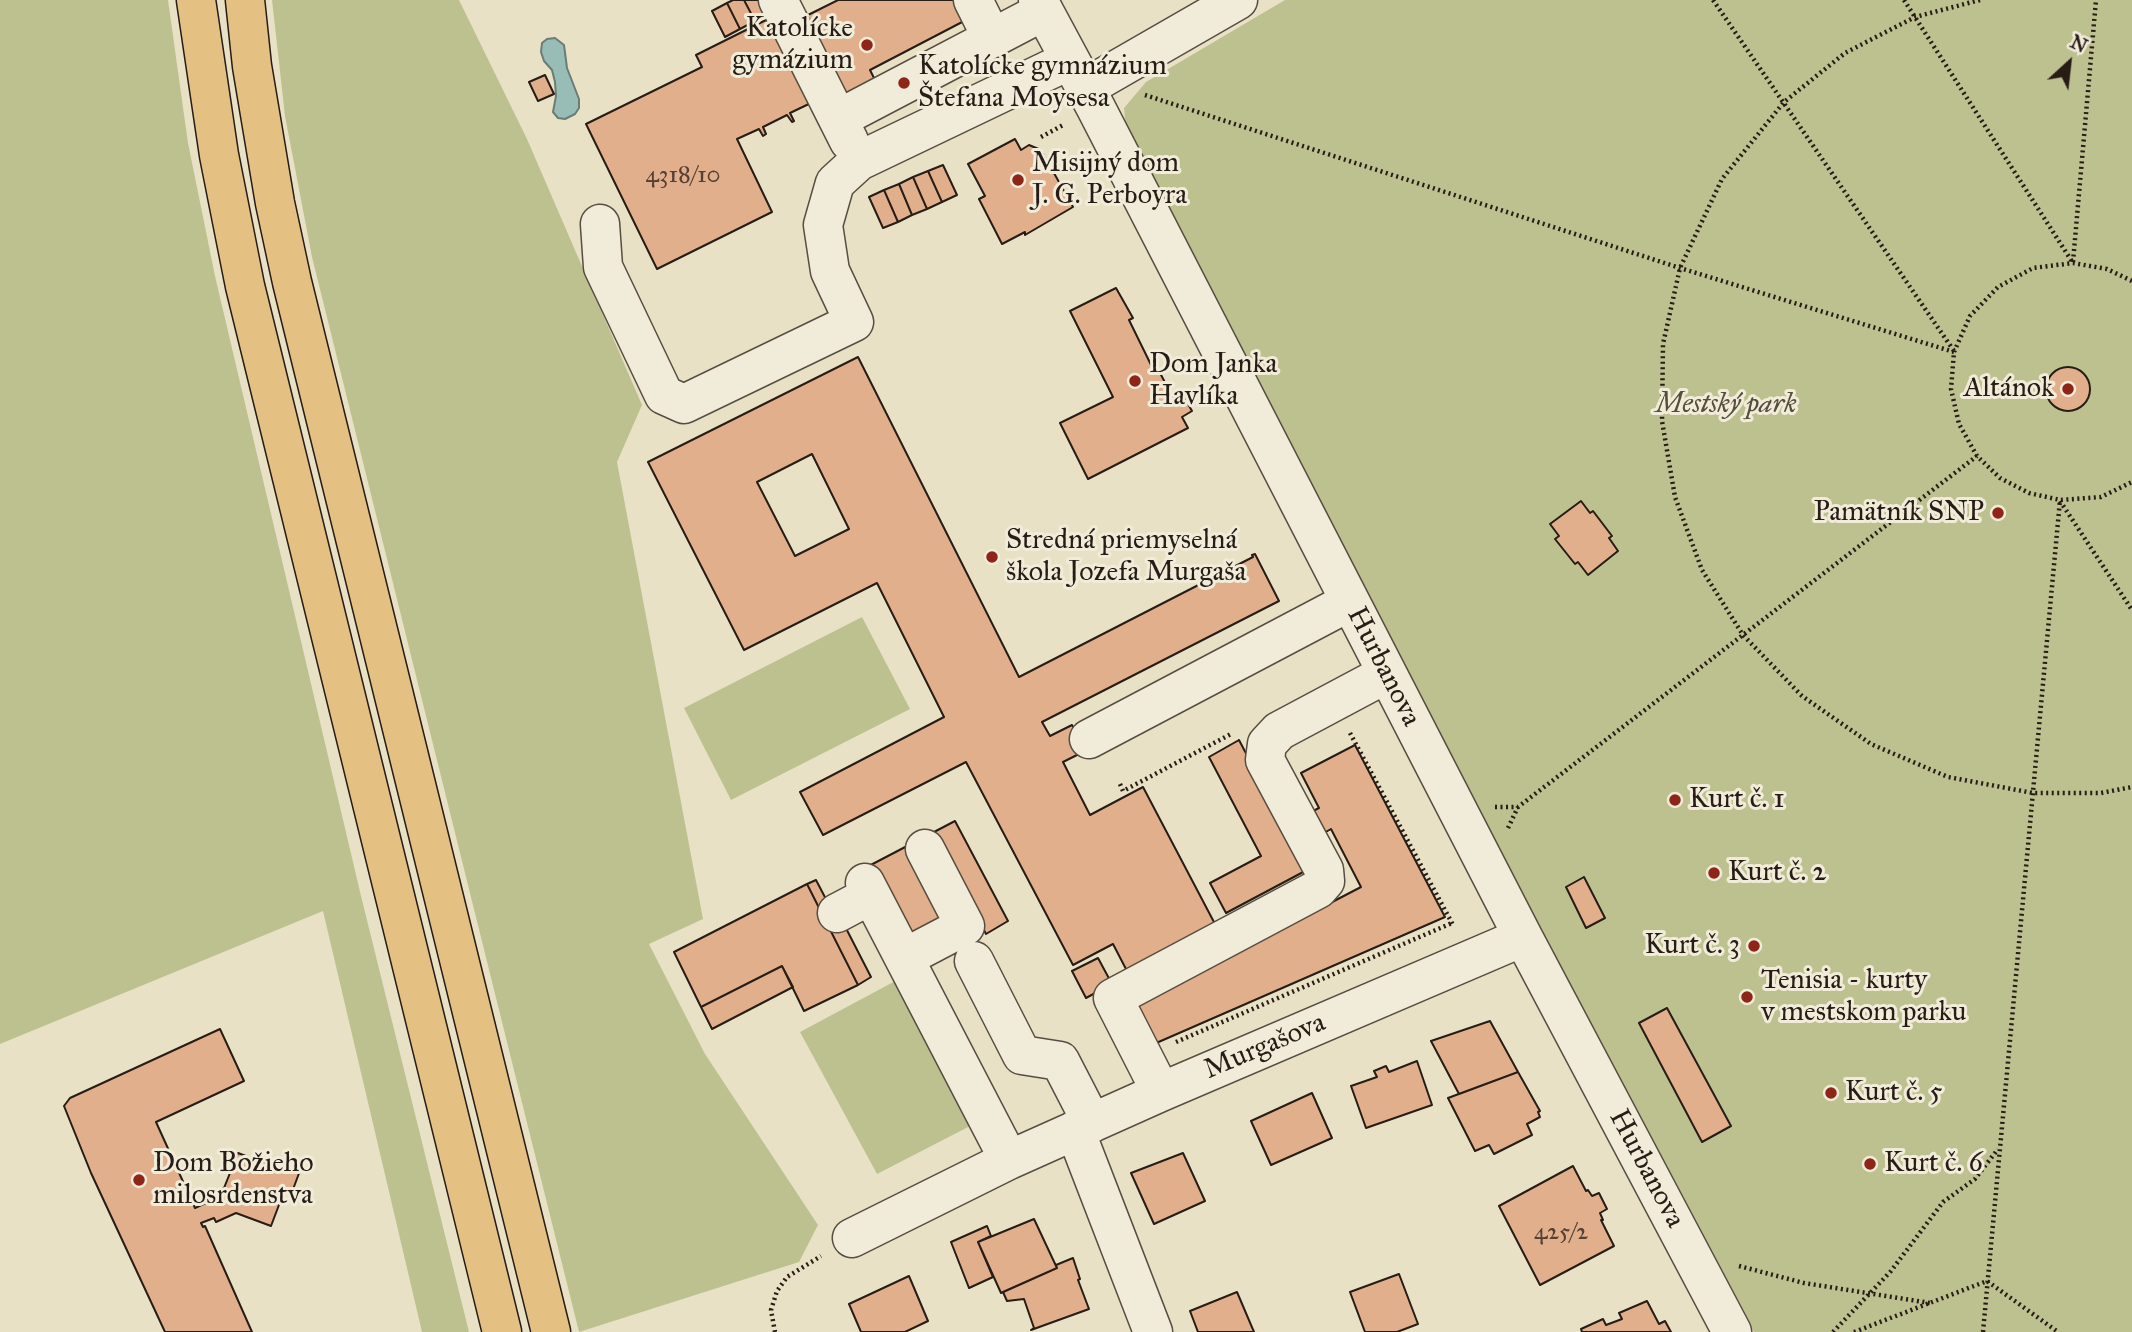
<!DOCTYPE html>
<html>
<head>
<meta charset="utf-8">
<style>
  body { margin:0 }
  #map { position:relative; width:2132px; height:1332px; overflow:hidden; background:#e9e1c5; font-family:"IM FELL Great Primer",serif }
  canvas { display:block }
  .north { position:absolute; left:2034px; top:28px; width:70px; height:70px; -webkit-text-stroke:5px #f1ecd9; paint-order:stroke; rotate:27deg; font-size:19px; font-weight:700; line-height:28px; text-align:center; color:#271c16 }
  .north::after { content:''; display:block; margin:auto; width:24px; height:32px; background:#271c16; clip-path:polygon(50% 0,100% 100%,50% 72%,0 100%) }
</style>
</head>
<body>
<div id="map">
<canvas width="2132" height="1332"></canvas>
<div class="north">N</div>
</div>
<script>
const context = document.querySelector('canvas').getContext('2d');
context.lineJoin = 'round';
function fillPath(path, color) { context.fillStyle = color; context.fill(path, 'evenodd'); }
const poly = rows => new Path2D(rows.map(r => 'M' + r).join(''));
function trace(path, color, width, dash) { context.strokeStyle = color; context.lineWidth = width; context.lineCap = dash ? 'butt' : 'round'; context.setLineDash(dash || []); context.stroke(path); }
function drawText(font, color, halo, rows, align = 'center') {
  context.font = font + ' "IM FELL Great Primer",serif'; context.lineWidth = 6; context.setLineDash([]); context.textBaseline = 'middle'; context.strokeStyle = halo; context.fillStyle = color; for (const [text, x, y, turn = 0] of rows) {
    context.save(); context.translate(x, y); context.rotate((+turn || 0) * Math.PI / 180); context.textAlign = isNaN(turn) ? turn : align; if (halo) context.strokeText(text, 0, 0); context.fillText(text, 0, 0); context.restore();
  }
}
fillPath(poly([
  [0,0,168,0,188,143,215,276,361,896,469,1332,422,1332,323,911,0,1044],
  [272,0,459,0,527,139,642,405,617,462,703,919,649,944,705,1054,818,1225,799,1262,579,1332,312,257,285,116],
  [1285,0,2132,0,2132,1332,1754,1332,1491,838,1398,651,1173,225,1126,131,1124,108,1146,82],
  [862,617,910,709,731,800,684,708],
  [899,979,974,1124,877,1174,800,1032]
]), '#bdc190');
const water = poly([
  [555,38,564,45,567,68,579,99,579,108,575,114,565,119,558,118,553,112,556,96,555,82,552,70,544,61,541,52,542,43,547,39,555,38]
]);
fillPath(water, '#97bdb6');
trace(water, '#6a7d76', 2);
const building = poly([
  [733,0,744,0,755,21,740,29,727,3,733,0],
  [744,0,763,0,770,13,755,21,744,0],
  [838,0,956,0,966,20,870,70,875,80,842,97,802,18,838,0],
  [727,3,740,29,725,37,712,11,727,3],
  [770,18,813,102,790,113,794,121,792,122,787,115,763,127,766,134,763,136,759,129,737,139,772,212,657,269,586,124,702,67,696,55,770,18],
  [545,75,554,94,538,101,529,82,545,75],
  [1015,139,1021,150,1029,145,1041,150,1073,207,1025,235,1025,232,1002,244,979,199,985,196,968,164,1015,139],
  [943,165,957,195,942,202,928,171,943,165],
  [928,171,942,202,927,209,913,177,928,171],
  [913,177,927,209,912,215,899,184,913,177],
  [899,184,912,215,898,222,884,190,899,184],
  [884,190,898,222,883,228,869,197,884,190],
  [1116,288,1133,318,1129,320,1155,373,1159,371,1171,394,1180,390,1192,411,1182,417,1188,428,1088,479,1060,423,1113,397,1070,311,1116,288],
  [858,357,1019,677,1253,557,1252,555,1255,554,1279,601,1042,722,1050,736,1072,725,1080,739,1085,751,1063,762,1090,815,1143,787,1215,924,1127,971,1113,944,1073,965,966,762,823,835,800,792,944,717,877,583,744,650,648,462,858,357],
  [812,454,849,529,795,556,757,482,812,454],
  '2046 389a22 22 0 1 1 44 0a22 22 0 1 1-44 0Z',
  [1581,501,1590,513,1593,511,1612,536,1609,538,1618,551,1588,575,1578,562,1575,564,1555,539,1559,536,1550,524,1581,501],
  [1239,740,1307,870,1226,913,1210,883,1261,856,1209,757,1239,740],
  [1355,745,1445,917,1154,1044,1134,1005,1361,887,1331,829,1324,833,1313,811,1319,808,1301,773,1355,745],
  [955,821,1008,921,986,934,934,832,955,821],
  [909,845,947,920,903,942,865,868,909,845],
  [1584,877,1605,918,1586,928,1566,887,1584,877],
  [816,880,828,903,832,901,871,977,858,985,807,884,816,880],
  [807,884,858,985,804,1011,782,966,701,1007,674,952,807,884],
  [1098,958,1112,984,1086,998,1072,971,1098,958],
  [782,966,793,987,712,1029,701,1007,782,966],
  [1667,1008,1731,1126,1702,1142,1639,1023,1667,1008],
  [1490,1021,1518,1072,1459,1094,1431,1041,1490,1021],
  [220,1029,244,1081,156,1122,195,1208,208,1202,206,1197,224,1188,238,1153,275,1167,278,1160,301,1168,292,1192,285,1189,271,1226,236,1213,216,1222,214,1218,201,1223,203,1227,205,1226,252,1332,165,1332,91,1173,64,1106,70,1098,220,1029],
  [1417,1061,1432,1105,1366,1128,1351,1086,1377,1077,1374,1071,1386,1066,1389,1072,1417,1061],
  [1518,1072,1540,1111,1538,1112,1540,1117,1527,1124,1532,1135,1494,1154,1489,1145,1475,1151,1448,1098,1518,1072],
  [1312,1093,1332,1138,1271,1165,1251,1121,1312,1093],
  [1183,1153,1205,1201,1154,1224,1131,1173,1183,1153],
  [1573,1166,1586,1191,1588,1190,1592,1196,1599,1193,1607,1209,1600,1213,1603,1220,1601,1220,1614,1246,1540,1285,1499,1206,1573,1166],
  [1034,1219,1057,1268,1001,1293,978,1242,1034,1219],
  [987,1226,991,1236,978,1242,993,1277,969,1288,951,1242,987,1226],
  [1073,1258,1080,1279,1078,1280,1089,1309,1031,1330,1034,1328,1024,1299,1007,1301,1003,1292,1057,1268,1056,1265,1073,1258],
  [1399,1274,1418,1324,1397,1332,1365,1332,1350,1292,1399,1274],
  [909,1276,928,1321,905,1332,861,1332,849,1304,909,1276],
  [1237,1292,1254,1332,1198,1332,1190,1311,1237,1292],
  [1647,1301,1659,1324,1665,1321,1671,1332,1582,1332,1581,1329,1603,1319,1606,1325,1622,1319,1619,1313,1647,1301]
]);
fillPath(building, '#e2af8c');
trace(building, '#271c16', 2);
const minor = poly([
  [778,0,849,141],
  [973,0,992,38],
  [1038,0,1096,108,1523,937,1732,1332],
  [1085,88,1238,0],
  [838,119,1044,11],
  [600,224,603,267,664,395,684,404,854,322,830,271,823,225,835,183,859,161,1070,60],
  [1089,739,1349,602],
  [865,883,1009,1160],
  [837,913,871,895],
  [904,958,965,926,925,849],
  [974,961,1022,1055,1060,1061,1092,1123],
  [1161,1092,1113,998,1318,889,1325,881,1324,870,1265,760,1267,744,1279,731,1386,674],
  [1075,1130,1153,1332],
  [852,1238,1009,1160,1161,1092,1523,937]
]);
const highway = poly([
  [196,0,219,155,245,286,502,1332],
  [245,0,252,66,275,203,292,282,551,1332]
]);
trace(minor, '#584d42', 41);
trace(highway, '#271c16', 41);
trace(poly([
  [1713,0,1954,351],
  [1904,0,2073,263],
  [1980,0,1915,17,1845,53,1784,102,1722,179,1680,268,1663,344,1662,421,1675,497,1702,570,1743,635,1802,696,1871,744,1948,777,2033,793,2101,793,2132,787],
  [1145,95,1680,268,1954,352],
  [1041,137,1065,124],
  [2073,262,2096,0],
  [2132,281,2107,269,2073,263,2033,268,1998,287,1970,316,1954,352,1951,389,1959,424,1977,456,2000,478,2029,493,2060,500,2101,497,2132,482],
  [2060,501,2132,610],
  [1350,733,1453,925],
  [1120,784,1123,791,1231,734],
  [1495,807,1518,807,1977,456],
  [1508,828,1518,807],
  [1176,1042,1452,923],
  [1739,1266,1804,1283,1930,1303],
  [775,1332,771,1310,777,1291,787,1277,821,1256],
  [1833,1332,1891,1271,1943,1202,1975,1179,1998,1149],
  [1854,1332,1987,1281,2058,1332],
  [1983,1332,2060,500]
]), '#271c16', 4.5, [2, 3.5]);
trace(minor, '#f1ecd9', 38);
trace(highway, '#e4c082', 38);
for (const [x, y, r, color] of [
  [867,45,7,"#8f2418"],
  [904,83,7,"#8f2418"],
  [1018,180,7,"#8f2418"],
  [1135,381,7,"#8f2418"],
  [2068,389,7,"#8f2418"],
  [1998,513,7,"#8f2418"],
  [992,557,7,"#8f2418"],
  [1675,800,7,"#8f2418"],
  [1714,873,7,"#8f2418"],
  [1754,946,7,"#8f2418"],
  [1747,997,7,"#8f2418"],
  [1831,1093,7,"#8f2418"],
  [1870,1164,7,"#8f2418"],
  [139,1180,7,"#8f2418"]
]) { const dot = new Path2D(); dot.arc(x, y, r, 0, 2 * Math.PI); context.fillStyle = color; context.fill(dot); trace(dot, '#f1ecd9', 2.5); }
drawText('24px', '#564134', null, [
  ["4318/10",683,176],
  ["425/2",1561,1233]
]);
drawText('28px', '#271c16', '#f1ecd9', [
  ["Katolícke",853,29,"right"],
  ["gymázium",853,61,"right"],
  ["Katolícke gymnázium",918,67],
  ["Štefana Moysesa",918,99],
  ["Misijný dom",1032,164],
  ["J. G. Perboyra",1032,196],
  ["Dom Janka",1149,365],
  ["Havlíka",1149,397],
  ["Altánok",2054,389,"right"],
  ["Pamätník SNP",1984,513,"right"],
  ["Stredná priemyselná",1006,541],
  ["škola Jozefa Murgaša",1006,573],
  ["Kurt č. 1",1689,800],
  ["Kurt č. 2",1728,873],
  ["Kurt č. 3",1740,946,"right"],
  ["Tenisia - kurty",1761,981],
  ["v mestskom parku",1761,1013],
  ["Kurt č. 5",1845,1093],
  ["Dom Božieho",153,1164],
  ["milosrdenstva",153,1196],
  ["Kurt č. 6",1884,1164]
], 'left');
drawText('italic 28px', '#544e3b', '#f1ecd9', [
  ["Mestský park",1726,405]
]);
drawText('28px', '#271c16', '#f1ecd9', [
  ["Hurbanova",1383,667,63],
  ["Murgašova",1265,1047,-23],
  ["Hurbanova",1646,1169,62]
]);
</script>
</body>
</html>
